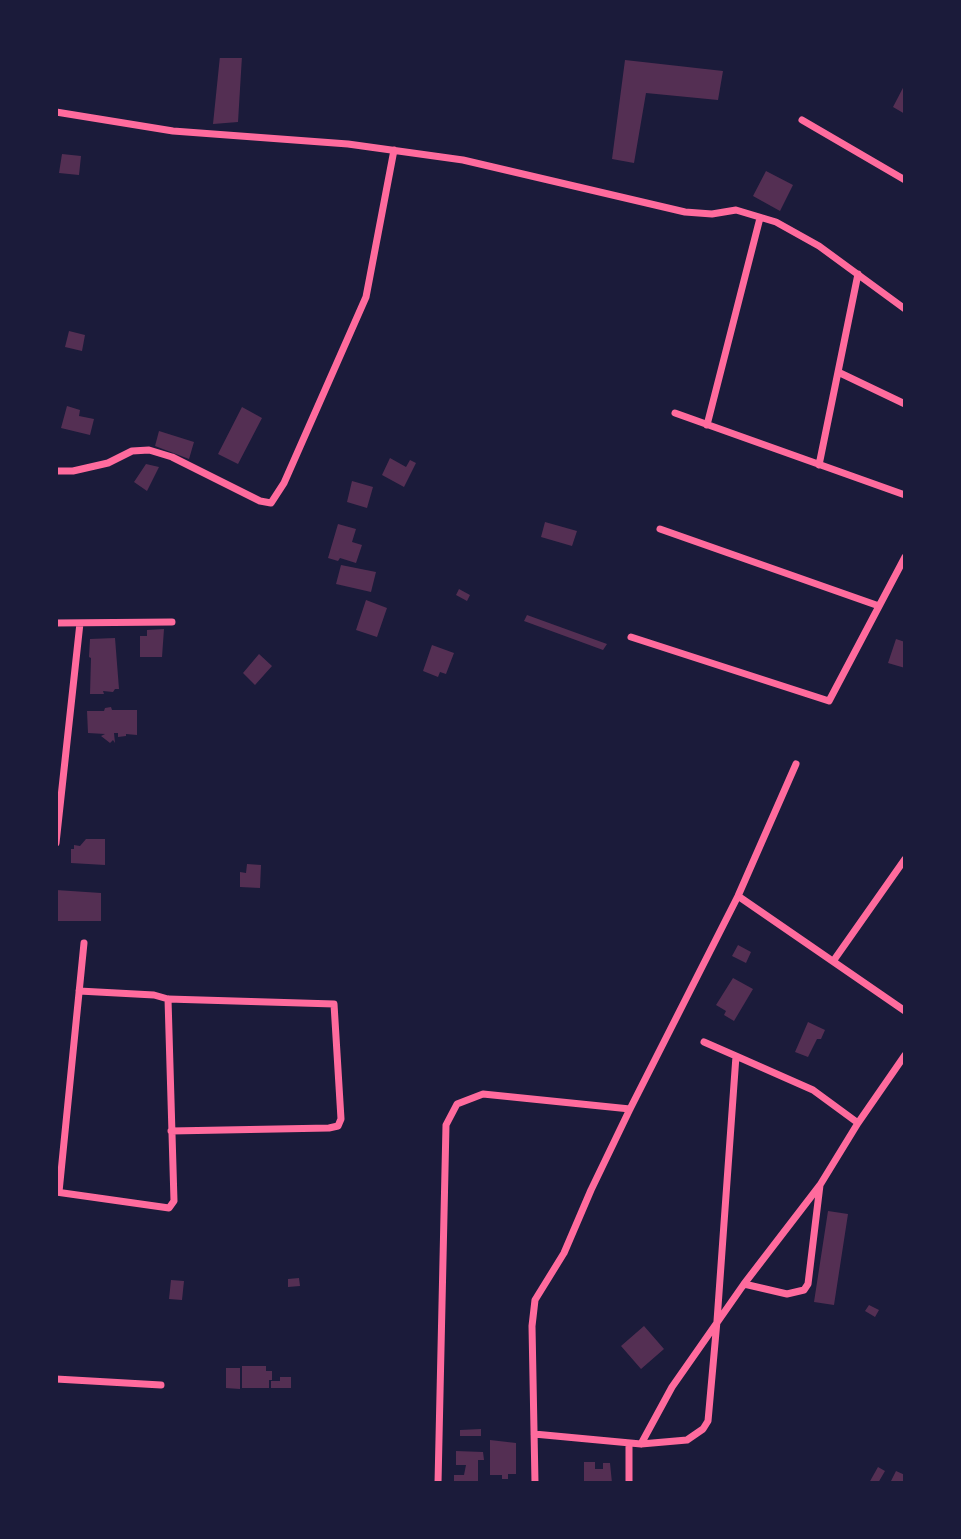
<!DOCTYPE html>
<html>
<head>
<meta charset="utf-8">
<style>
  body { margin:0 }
  #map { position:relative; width:961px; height:1539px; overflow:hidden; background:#1b1b3a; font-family:"Public Sans",sans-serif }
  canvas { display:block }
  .frame { position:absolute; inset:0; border:58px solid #1b1b3a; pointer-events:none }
</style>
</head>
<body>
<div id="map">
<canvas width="961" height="1539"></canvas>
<div class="frame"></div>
</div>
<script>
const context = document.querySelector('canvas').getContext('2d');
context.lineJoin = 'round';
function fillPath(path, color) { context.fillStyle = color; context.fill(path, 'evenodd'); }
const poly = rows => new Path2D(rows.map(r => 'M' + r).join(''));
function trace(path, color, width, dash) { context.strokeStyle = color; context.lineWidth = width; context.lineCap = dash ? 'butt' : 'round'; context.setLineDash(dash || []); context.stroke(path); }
fillPath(poly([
  [220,56,242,56,238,122,213,124],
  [625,60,723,71,718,100,646,93,634,163,612,159],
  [905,84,905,114,893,107],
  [62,154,81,156,79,175,59,173],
  [766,171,793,185,780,211,753,196],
  [69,331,85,335,82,351,65,347],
  [67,406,80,410,79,416,94,419,90,435,61,428],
  [242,407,262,418,238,464,218,454],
  [159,431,194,442,189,459,155,446],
  [390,458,406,467,410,460,416,463,404,487,382,475],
  [146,464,159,467,147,491,134,482],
  [352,481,373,487,367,508,347,502],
  [545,522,577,531,572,546,541,537],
  [338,524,356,529,352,542,362,545,356,563,340,558,338,561,328,558],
  [341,565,376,572,371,592,336,584],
  [459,589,470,595,467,601,456,595],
  [366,600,387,608,377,637,356,630],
  [527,615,607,644,603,650,524,621],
  [164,629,162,657,140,657,140,636,147,636,147,630],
  [115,638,119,689,115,689,113,692,103,691,104,694,90,694,91,658,89,657,90,639],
  [896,639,905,642,905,668,888,663],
  [432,645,454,653,446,674,440,672,438,677,423,671],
  [259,654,272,666,255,685,243,673],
  [111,707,112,710,137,710,137,735,126,734,126,736,118,737,118,733,114,733,115,743,113,740,110,743,101,736,105,734,88,733,87,711,104,711,105,708],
  [86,839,105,839,105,865,71,863,71,849,74,849,74,845,80,846],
  [247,864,261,865,260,888,240,887,240,872,246,873],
  [56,890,101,893,101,921,56,921],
  [738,945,751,952,746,963,732,956],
  [733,978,753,989,734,1021,724,1015,726,1011,716,1005],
  [808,1022,825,1030,821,1039,817,1039,808,1057,795,1052],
  [828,1211,848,1214,834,1305,814,1302],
  [299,1278,300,1286,288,1287,288,1279],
  [171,1280,184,1281,182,1300,169,1299],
  [869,1305,879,1310,875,1317,865,1311],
  [644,1326,664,1349,641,1369,621,1346],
  [242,1366,266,1366,266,1371,272,1371,272,1380,269,1380,269,1388,242,1388],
  [226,1368,240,1368,240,1389,226,1388],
  [280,1377,291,1377,291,1388,271,1388,271,1381,280,1381],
  [481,1429,481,1436,460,1436,460,1430],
  [490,1440,516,1443,516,1474,508,1474,508,1479,502,1479,502,1475,490,1475],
  [456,1451,483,1452,484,1460,478,1460,478,1483,454,1483,454,1475,464,1475,466,1465,456,1465],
  [584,1462,595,1462,595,1469,603,1469,603,1463,610,1463,612,1483,584,1483],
  [878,1467,885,1471,878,1483,869,1483],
  [896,1471,905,1475,905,1483,890,1483]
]), '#542f53');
trace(poly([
  [56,112,173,131,348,144,463,160,685,212,712,214,736,210,776,222,819,246,905,309],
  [802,120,905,180],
  [838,372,905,404],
  [675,413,905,495],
  [707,425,760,218],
  [819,465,858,274],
  [56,471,73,471,108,463,132,451,149,450,172,457,260,501,271,503,284,483,366,297,394,150],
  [660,529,879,606],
  [56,623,172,622],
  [631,637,829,701,905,557],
  [56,843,80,623],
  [738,896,905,1011],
  [834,960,905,859],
  [79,991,154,995,168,999,334,1004,341,1119,338,1126,329,1128,171,1131],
  [858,1123,905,1055],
  [56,1192,169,1208,174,1201,168,999],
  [59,1192,84,943],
  [744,1284,820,1185],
  [56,1379,161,1385],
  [534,1434,641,1444,687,1440,703,1429,708,1421,717,1321,736,1056,704,1042],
  [629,1443,629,1483],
  [641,1444,672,1387,744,1284,787,1294,804,1290,808,1284,820,1185,858,1123,813,1090,736,1056],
  [438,1483,446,1125,457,1104,483,1094,630,1109],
  [535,1483,532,1326,535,1300,564,1253,591,1190,630,1109,738,896,796,764]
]), '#ff6b9d', 7);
</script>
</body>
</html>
